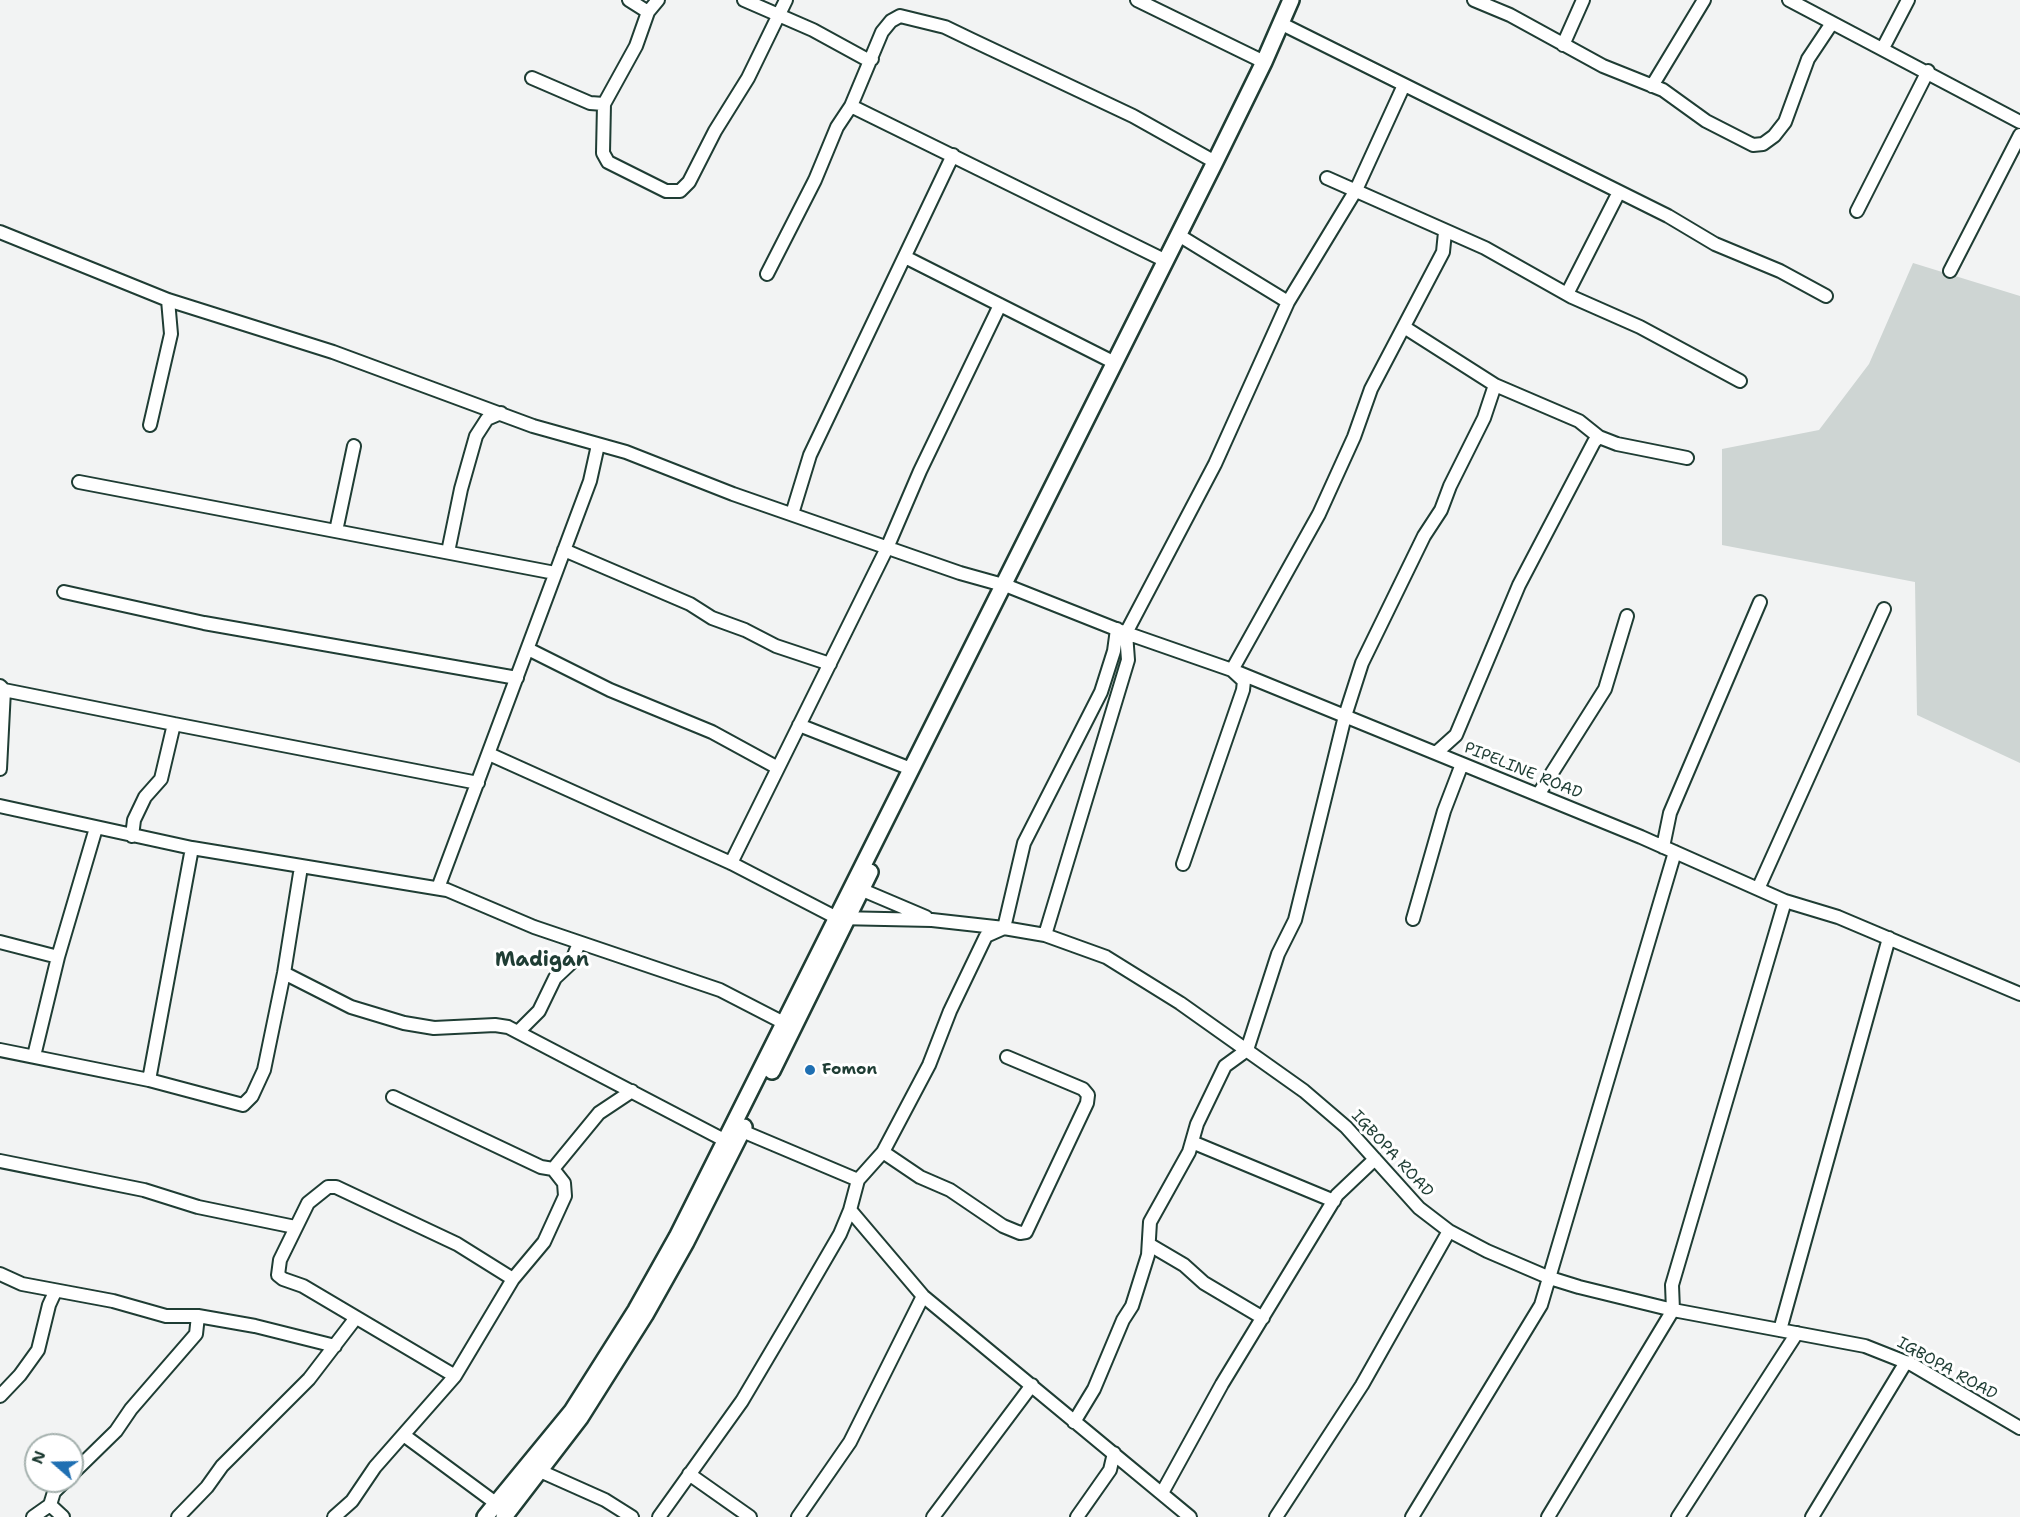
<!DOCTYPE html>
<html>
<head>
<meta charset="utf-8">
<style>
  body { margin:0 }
  #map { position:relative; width:2020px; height:1517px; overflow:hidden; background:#f2f3f3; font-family:"Shantell Sans",sans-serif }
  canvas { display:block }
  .north { position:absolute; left:24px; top:1433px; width:60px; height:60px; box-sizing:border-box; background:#fff; border:2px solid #a5b1ae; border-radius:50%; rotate:290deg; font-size:16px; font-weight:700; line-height:24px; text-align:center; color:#1f3d34 }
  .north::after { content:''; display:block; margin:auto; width:21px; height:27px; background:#1f6fb2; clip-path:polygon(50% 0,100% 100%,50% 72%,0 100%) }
</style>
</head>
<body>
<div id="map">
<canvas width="2020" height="1517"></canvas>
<div class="north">N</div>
</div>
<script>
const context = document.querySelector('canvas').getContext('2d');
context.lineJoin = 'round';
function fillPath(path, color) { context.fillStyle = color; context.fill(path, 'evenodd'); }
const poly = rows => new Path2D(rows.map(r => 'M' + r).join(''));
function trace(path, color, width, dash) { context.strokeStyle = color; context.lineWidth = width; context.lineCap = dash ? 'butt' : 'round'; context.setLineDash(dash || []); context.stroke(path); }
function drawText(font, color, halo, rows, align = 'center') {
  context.font = font + ' "Shantell Sans",sans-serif'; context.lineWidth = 6; context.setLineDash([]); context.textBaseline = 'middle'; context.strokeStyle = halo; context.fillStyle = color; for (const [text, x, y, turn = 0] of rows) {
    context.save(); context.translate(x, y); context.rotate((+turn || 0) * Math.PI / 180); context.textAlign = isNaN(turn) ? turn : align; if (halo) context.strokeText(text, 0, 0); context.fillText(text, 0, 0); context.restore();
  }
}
fillPath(poly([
  [1913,263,2020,296,2020,763,1917,715,1915,582,1722,545,1722,449,1819,430,1869,364]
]), '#ced5d3');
const minor = poly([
  [629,0,648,12],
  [744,0,813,30,866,59,872,59],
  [1137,0,1264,62],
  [1474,0,1510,15,1603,66,1663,90,1706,121,1753,145,1763,144,1774,136,1785,122,1808,59,1832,23],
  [1789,0,2020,122],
  [1288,27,1668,216,1715,244,1780,271,1826,296],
  [1563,45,1583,0],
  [1883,48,1908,0],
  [532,78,590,103,604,104,636,46,648,12,658,0],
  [1652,86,1704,0],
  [604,104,603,153,608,162,666,191,680,191,689,182,715,131,748,78,786,0],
  [851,106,882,32,891,21,900,16,945,27,972,40,1133,116,1215,162],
  [1327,178,1485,248,1572,297,1640,327,1740,381],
  [1857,211,1928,71],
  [0,232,168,300,333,352,533,426,626,452,733,494,960,573,1003,585],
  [1185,239,1288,302],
  [905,257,1113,362],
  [1950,271,2020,135],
  [767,274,815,180,837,127,851,106,1164,260],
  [1567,294,1619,192],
  [1404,327,1495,385,1579,421,1599,437,1617,444,1687,458],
  [150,425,171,334,168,300],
  [79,482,555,573],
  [792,514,810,455,953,155],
  [336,531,354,446],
  [564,550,690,604,712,618,745,630,776,646,830,664],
  [448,552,461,489,476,436,487,419,501,413],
  [1010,587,1126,633,1232,670,1641,837,1785,901,1838,917,2020,994],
  [64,592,204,623,517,678],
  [528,649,610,690,712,732,778,768],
  [0,686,4,690,0,769],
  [4,690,174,724,161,779,145,797,134,820,132,836],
  [174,724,478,783],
  [799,725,911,769],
  [1436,753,1456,735,1519,585,1594,442,1599,437],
  [489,754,731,863,837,918,932,920,1004,928,1045,935,1106,957,1180,1003,1304,1091,1346,1127,1419,1208,1449,1231,1487,1251,1550,1278,1579,1287,1673,1310,1865,1346,1913,1365,2020,1428],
  [1538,795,1605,689,1627,616],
  [0,806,192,848,447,890,534,927,720,990,784,1023],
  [1663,847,1670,813,1760,602],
  [731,863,887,548,920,471,1000,305],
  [1183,864,1243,690,1244,681,1232,670,1319,514,1354,437,1371,389,1443,252,1445,232],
  [853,886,926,917],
  [438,888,590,481,598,445],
  [1758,889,1884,609],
  [1413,919,1444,811,1462,764],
  [1045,935,1128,660,1126,633,1215,464,1288,302,1356,190,1404,85],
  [0,942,58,957],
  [284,973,351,1007,404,1023,434,1028,495,1025,508,1027,726,1141],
  [518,1032,539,1011,555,978,571,963,579,943],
  [0,1050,149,1080,243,1105,252,1096,264,1070,284,973,301,867],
  [34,1056,58,957,96,828],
  [149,1080,192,848],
  [393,1097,541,1167,553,1169,599,1113,632,1091],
  [742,1131,858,1180],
  [1192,1142,1334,1201],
  [883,1152,920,1177,950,1190,1003,1226,1020,1233,1026,1232,1087,1103,1088,1095,1083,1089,1007,1057],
  [0,1161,144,1190,198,1207,295,1227],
  [850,1210,923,1296,1190,1517],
  [1150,1245,1184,1265,1204,1283,1263,1318],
  [0,1274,22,1284,113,1301,166,1316,198,1316,255,1326,335,1346],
  [1780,1330,1889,938],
  [455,1376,303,1286,283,1279,278,1275,280,1260,308,1203,328,1187,336,1187,457,1244,513,1279],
  [0,1396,20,1375,38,1350,49,1305,55,1292],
  [1074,1422,1094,1389,1123,1320,1132,1306,1148,1255,1150,1222,1189,1152,1197,1124,1225,1066,1247,1050,1278,954,1295,920,1345,716,1362,663,1424,536,1441,510,1450,486,1484,418,1495,385],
  [405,1436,497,1504],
  [540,1471,605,1500,632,1517],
  [72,1474,116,1431,131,1409,196,1334,198,1316],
  [689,1474,750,1517],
  [1162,1493,1222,1384,1337,1195,1375,1159],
  [50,1505,63,1517],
  [33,1517,50,1505,54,1492,65,1481],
  [178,1517,207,1487,222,1466,309,1379,355,1319],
  [334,1517,352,1501,375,1467,455,1376,513,1279,544,1242,565,1196,564,1183,553,1169],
  [659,1517,742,1401,797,1308,840,1234,850,1210,858,1180,883,1152,929,1065,950,1011,986,936,1004,928,1024,843,1101,692,1114,651,1117,629],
  [798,1517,850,1442,923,1296],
  [933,1517,1032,1385],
  [1077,1517,1110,1470,1114,1453],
  [1276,1517,1362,1385,1449,1231],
  [1412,1517,1541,1305,1675,852],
  [1548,1517,1673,1310,1672,1285,1785,901],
  [1678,1517,1797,1333],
  [1812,1517,1906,1362]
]);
const major = poly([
  [772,1071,870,872],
  [485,1517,572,1411,636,1310,677,1237,1215,162,1264,62,1291,0],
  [504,1517,580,1418,645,1315,686,1242,744,1127]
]);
trace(minor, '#1f3d34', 16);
trace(major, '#1f3d34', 20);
trace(minor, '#fff', 12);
trace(major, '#fff', 15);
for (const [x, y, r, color] of [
  [810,1070,6,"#1f6fb2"]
]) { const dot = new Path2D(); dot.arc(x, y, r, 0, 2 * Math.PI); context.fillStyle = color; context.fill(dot); trace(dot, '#fff', 2); }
drawText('16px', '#1f3d34', '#fff', [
  ["PIPELINE ROAD",1523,771,22],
  ["IGBOPA ROAD",1392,1154,47],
  ["IGBOPA ROAD",1947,1369,29]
]);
drawText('bold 16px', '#1f3d34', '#fff', [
  ["Fomon",822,1070]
], 'left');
drawText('bold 20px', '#1f3d34', '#fff', [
  ["Madigan",542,961]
]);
</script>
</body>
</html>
